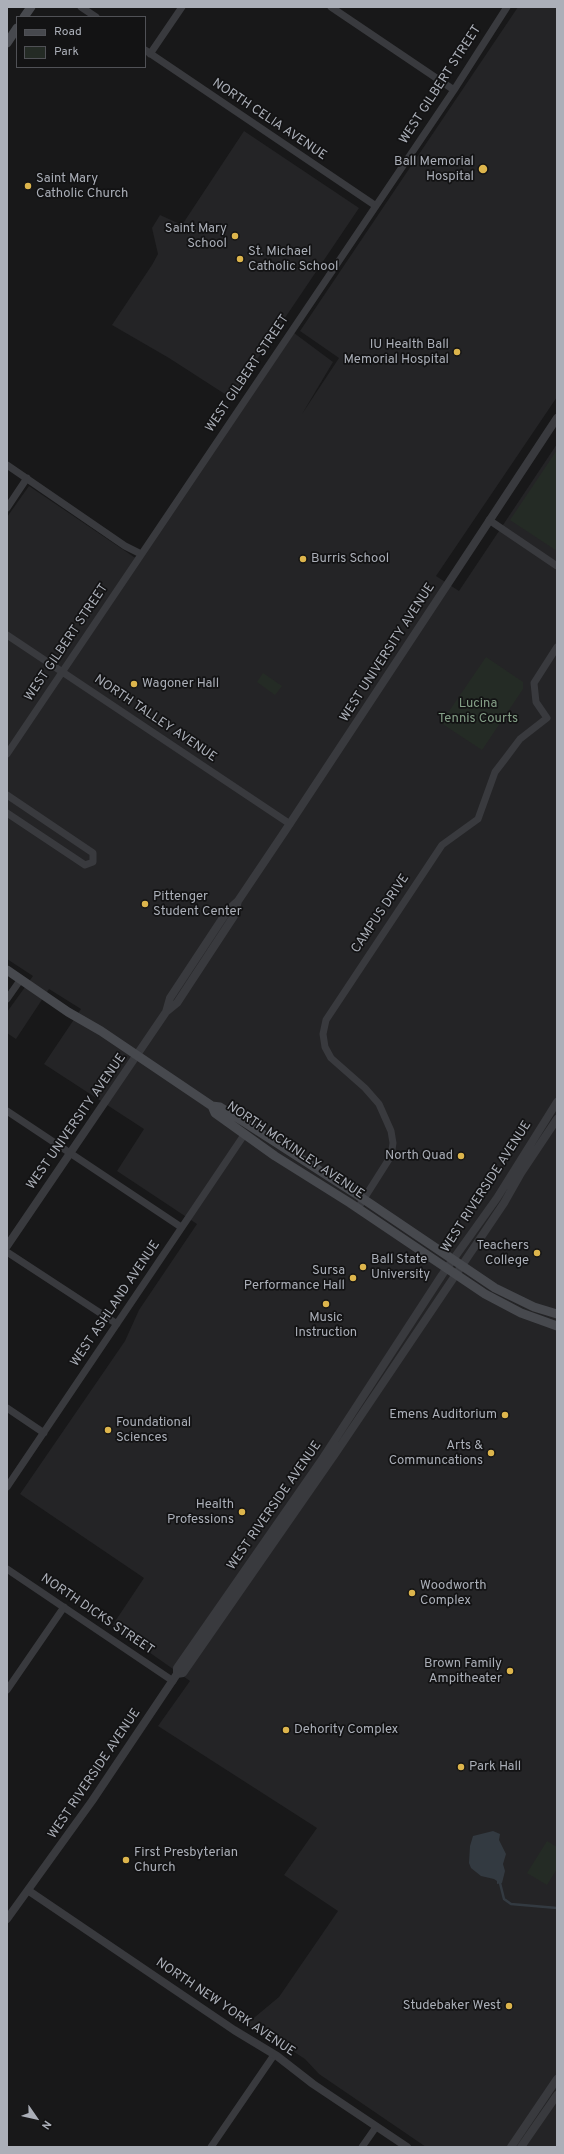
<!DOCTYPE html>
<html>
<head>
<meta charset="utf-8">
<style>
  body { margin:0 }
  #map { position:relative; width:564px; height:2154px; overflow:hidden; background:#181819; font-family:Overpass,sans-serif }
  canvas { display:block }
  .frame { position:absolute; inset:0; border:8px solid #abafb8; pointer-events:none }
  .legend { position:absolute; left:16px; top:16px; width:130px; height:52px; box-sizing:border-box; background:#131314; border:1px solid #505156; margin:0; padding:5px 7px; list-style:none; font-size:12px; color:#abafb8 }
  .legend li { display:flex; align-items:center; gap:8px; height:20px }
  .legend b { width:20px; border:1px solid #505156 }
  .north { position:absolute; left:16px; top:2098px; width:40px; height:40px; -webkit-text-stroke:3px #131314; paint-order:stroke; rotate:124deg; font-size:11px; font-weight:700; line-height:16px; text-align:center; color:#abafb8 }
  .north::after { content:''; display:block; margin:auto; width:14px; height:18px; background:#abafb8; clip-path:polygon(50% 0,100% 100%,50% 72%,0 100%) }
</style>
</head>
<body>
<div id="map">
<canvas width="564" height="2154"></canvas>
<div class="frame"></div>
<ul class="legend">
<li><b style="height:5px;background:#47494e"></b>Road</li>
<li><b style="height:11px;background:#242b25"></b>Park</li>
</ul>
<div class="north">N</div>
</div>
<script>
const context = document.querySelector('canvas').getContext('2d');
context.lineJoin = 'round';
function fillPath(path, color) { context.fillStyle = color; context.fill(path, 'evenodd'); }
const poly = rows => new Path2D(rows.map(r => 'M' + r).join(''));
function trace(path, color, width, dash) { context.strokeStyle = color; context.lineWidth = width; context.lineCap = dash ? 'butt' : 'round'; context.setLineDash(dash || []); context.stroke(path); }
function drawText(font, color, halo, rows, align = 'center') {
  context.font = font + ' Overpass,sans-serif'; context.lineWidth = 3.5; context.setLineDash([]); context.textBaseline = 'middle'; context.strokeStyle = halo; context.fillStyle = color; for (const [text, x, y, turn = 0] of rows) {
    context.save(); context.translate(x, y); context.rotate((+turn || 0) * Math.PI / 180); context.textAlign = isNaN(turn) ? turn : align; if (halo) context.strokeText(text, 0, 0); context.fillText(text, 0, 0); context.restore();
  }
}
fillPath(poly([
  [518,7,557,7,557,397,436,576,459,591,557,444,557,2147,426,2147,319,2074,305,2059,282,2044,271,2041,248,2026,249,2022,279,1997,338,1911,284,1875,317,1828,158,1726,190,1681,112,1626,144,1578,20,1494,125,1341,139,1310,197,1224,117,1171,144,1129,44,1064,81,1009,49,989,16,1039,7,1033,7,1012,33,976,7,959,7,517,29,486,134,557,141,559,294,333,333,362,302,414,339,358,300,331],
  [244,131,359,208,231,398,169,358,112,325,152,265,158,254,152,228,160,215,182,225]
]), '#242426');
fillPath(poly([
  [557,450,557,551,510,520],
  [486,657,523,682,523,689,482,750,441,723],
  [263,673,282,686,275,695,257,682],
  [547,1841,557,1847,557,1869,547,1885,527,1873]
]), '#242b25');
fillPath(poly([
  [493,1831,500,1834,499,1840,506,1854,503,1864,505,1871,502,1883,497,1884,497,1881,494,1879,481,1876,471,1868,469,1863,470,1846,473,1836]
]), '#333a41');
trace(poly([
  [500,1883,504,1899,511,1904,557,1908]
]), '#333a41', 2.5);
trace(poly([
  [81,7,96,17],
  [331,7,454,90],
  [145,50,376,206],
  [150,54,182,7],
  [7,465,125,546,141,554],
  [7,508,27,478],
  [489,520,557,566],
  [7,635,290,824],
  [7,754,454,90,507,7],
  [7,795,93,853,93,862,85,865,7,813],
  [7,999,21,979],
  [7,1111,181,1227],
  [358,1208,391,1156,393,1143,391,1131,379,1104,365,1088,331,1058,325,1047,323,1034,326,1020,442,845,478,819,495,772,505,759,520,739,547,718,536,702,534,683,557,647],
  [7,1252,117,1324],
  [7,1408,44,1433],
  [7,1487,244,1135],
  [7,1569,173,1681],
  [7,1690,64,1607],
  [211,2147,274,2055],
  [362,2147,376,2127]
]), '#393a3e', 7);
trace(poly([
  [166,1012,170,998,228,910,238,901,285,831,557,418],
  [7,1246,166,1012,177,1003,234,916,238,901],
  [177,1674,183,1673,335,1454,504,1203,521,1173,557,1119],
  [29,1891,234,2030,277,2056,313,2084,407,2147],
  [7,1919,92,1801,177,1674,177,1668,323,1458,442,1275,497,1198,557,1102],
  [511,2147,557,2079],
  [521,2147,557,2095]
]), '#393a3e', 8);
trace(poly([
  [24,17,31,7],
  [7,43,17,28],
  [7,970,68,1012,101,1031,212,1106,215,1113,275,1156,350,1203,485,1294,521,1313,557,1326],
  [212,1106,220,1107,244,1122,356,1194,495,1288,534,1307,557,1314]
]), '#47494e', 9);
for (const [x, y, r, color] of [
  [483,169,5,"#ddb54c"],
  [28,186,4,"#ddb54c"],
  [235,236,4,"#ddb54c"],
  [240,259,4,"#ddb54c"],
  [457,352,4,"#ddb54c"],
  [303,559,4,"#ddb54c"],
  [134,684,4,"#ddb54c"],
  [145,904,4,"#ddb54c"],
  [461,1156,4,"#ddb54c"],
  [537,1253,4,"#ddb54c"],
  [363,1267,4,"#ddb54c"],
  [353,1278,4,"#ddb54c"],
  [326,1304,4,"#ddb54c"],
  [505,1415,4,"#ddb54c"],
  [108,1430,4,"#ddb54c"],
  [491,1453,4,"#ddb54c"],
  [242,1512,4,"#ddb54c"],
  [412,1593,4,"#ddb54c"],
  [510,1671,4,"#ddb54c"],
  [286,1730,4,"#ddb54c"],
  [461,1767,4,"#ddb54c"],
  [126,1860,4,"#ddb54c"],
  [509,2006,4,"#ddb54c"]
]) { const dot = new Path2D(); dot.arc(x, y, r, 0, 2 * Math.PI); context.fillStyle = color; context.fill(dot); trace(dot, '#131314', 1.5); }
drawText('13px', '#abafb8', '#131314', [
  ["WEST GILBERT STREET",441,85,-57],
  ["NORTH CELIA AVENUE",269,120,34],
  ["WEST GILBERT STREET",248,374,-56],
  ["WEST GILBERT STREET",67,643,-56],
  ["WEST UNIVERSITY AVENUE",388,653,-57],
  ["NORTH TALLEY AVENUE",155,719,34],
  ["CAMPUS DRIVE",381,914,-56],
  ["WEST UNIVERSITY AVENUE",77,1122,-55],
  ["NORTH MCKINLEY AVENUE",295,1151,34],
  ["WEST RIVERSIDE AVENUE",487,1187,-57],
  ["WEST ASHLAND AVENUE",116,1304,-56],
  ["WEST RIVERSIDE AVENUE",275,1506,-55],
  ["NORTH DICKS STREET",97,1615,34],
  ["WEST RIVERSIDE AVENUE",95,1774,-56],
  ["NORTH NEW YORK AVENUE",225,2008,34]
]);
drawText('13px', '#abafb8', '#131314', [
  ["Ball Memorial",474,162],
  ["Hospital",474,177],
  ["Saint Mary",36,179,"left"],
  ["Catholic Church",36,194,"left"],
  ["Saint Mary",227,229],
  ["School",227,244],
  ["St. Michael",248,252,"left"],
  ["Catholic School",248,267,"left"],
  ["IU Health Ball",449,345],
  ["Memorial Hospital",449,360],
  ["Burris School",311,559,"left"],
  ["Wagoner Hall",142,684,"left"],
  ["Pittenger",153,897,"left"],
  ["Student Center",153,912,"left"],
  ["North Quad",453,1156],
  ["Teachers",529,1246],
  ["College",529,1261],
  ["Ball State",371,1260,"left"],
  ["University",371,1275,"left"],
  ["Sursa",345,1271],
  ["Performance Hall",345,1286],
  ["Music",326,1318,"center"],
  ["Instruction",326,1333,"center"],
  ["Emens Auditorium",497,1415],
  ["Foundational",116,1423,"left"],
  ["Sciences",116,1438,"left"],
  ["Arts &",483,1446],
  ["Communcations",483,1461],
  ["Health",234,1505],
  ["Professions",234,1520],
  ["Woodworth",420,1586,"left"],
  ["Complex",420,1601,"left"],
  ["Brown Family",502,1664],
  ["Ampitheater",502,1679],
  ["Dehority Complex",294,1730,"left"],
  ["Park Hall",469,1767,"left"],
  ["First Presbyterian",134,1853,"left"],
  ["Church",134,1868,"left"],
  ["Studebaker West",501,2006]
], 'right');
drawText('13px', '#85a088', '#131314', [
  ["Lucina",478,704],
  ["Tennis Courts",478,719]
]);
</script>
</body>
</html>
